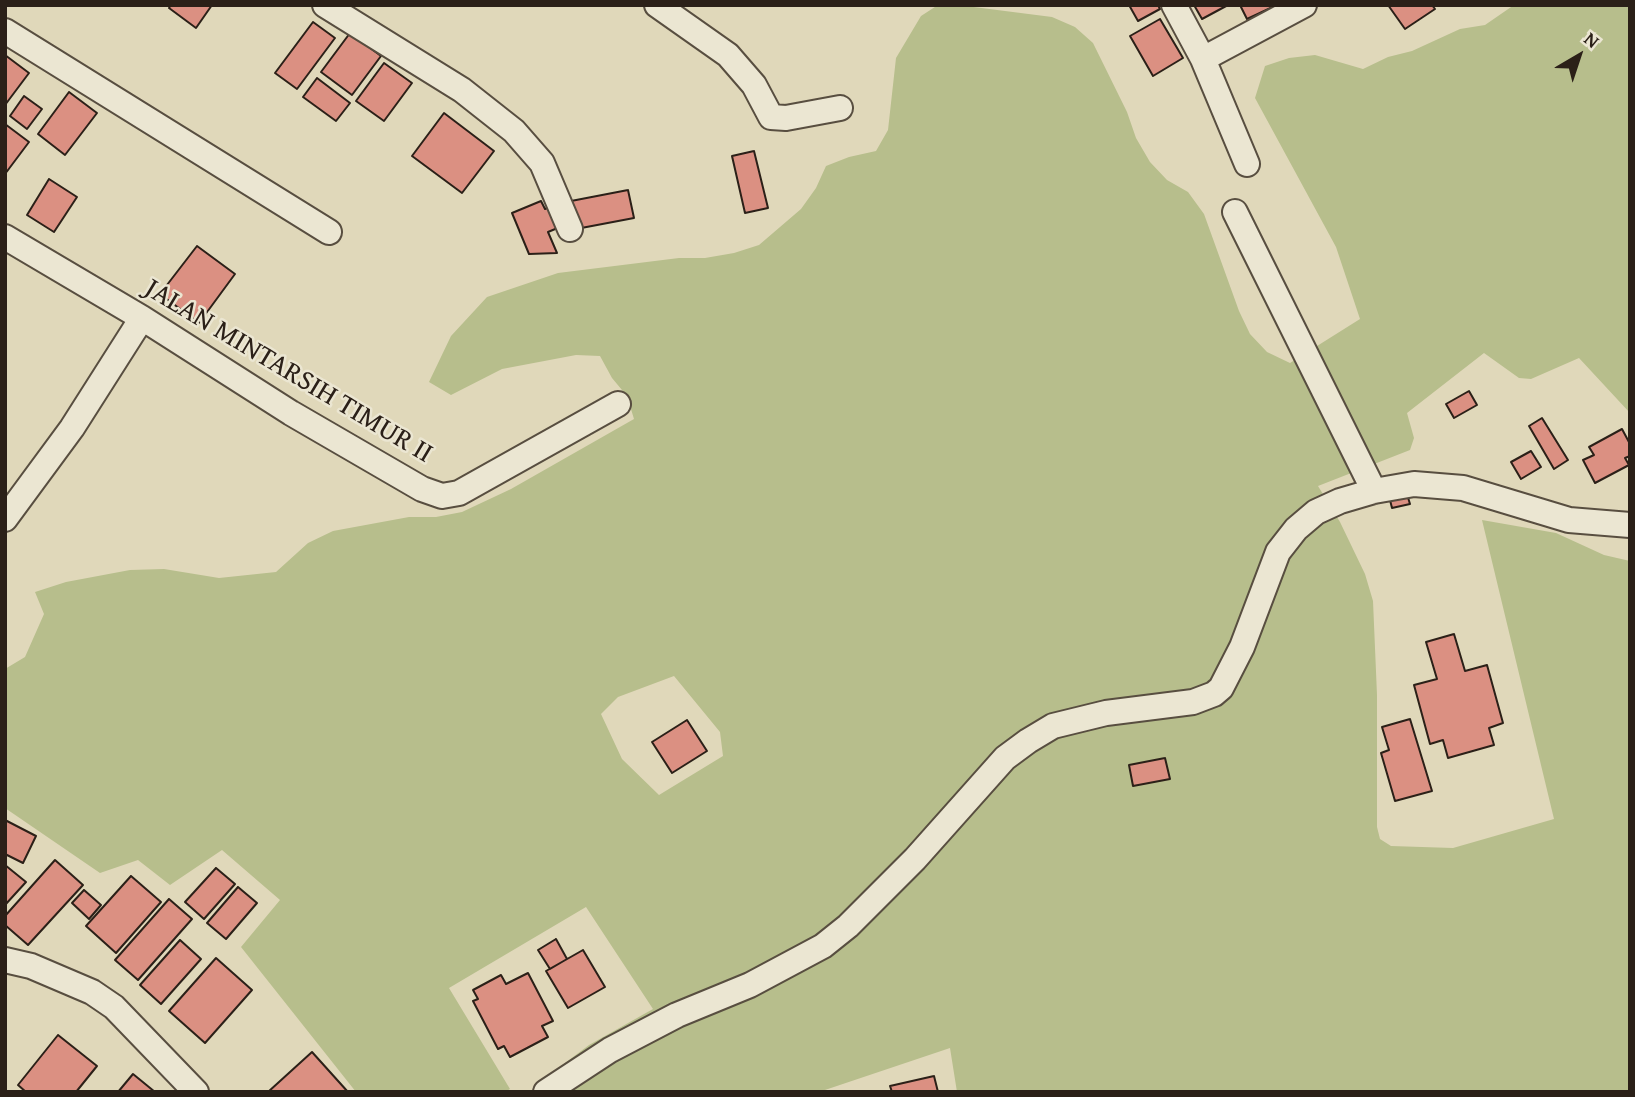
<!DOCTYPE html>
<html>
<head>
<meta charset="utf-8">
<style>
  body { margin:0 }
  #map { position:relative; width:1635px; height:1097px; overflow:hidden; background:#e0d8ba; font-family:"Gentium Book Plus",serif }
  canvas { display:block }
  .frame { position:absolute; inset:0; border:7px solid #2b2018; pointer-events:none }
  .north { position:absolute; left:1544px; top:21px; width:70px; height:70px; -webkit-text-stroke:5px #ebe6d2; paint-order:stroke; rotate:39deg; font-size:19px; font-weight:700; line-height:28px; text-align:center; color:#2b2018 }
  .north::after { content:''; display:block; margin:auto; width:24px; height:32px; background:#2b2018; clip-path:polygon(50% 0,100% 100%,50% 72%,0 100%) }
</style>
</head>
<body>
<div id="map">
<canvas width="1635" height="1097"></canvas>
<div class="frame"></div>
<div class="north">N</div>
</div>
<script>
const context = document.querySelector('canvas').getContext('2d');
context.lineJoin = 'round';
function fillPath(path, color) { context.fillStyle = color; context.fill(path, 'evenodd'); }
const poly = rows => new Path2D(rows.map(r => 'M' + r).join(''));
function trace(path, color, width, dash) { context.strokeStyle = color; context.lineWidth = width; context.lineCap = dash ? 'butt' : 'round'; context.setLineDash(dash || []); context.stroke(path); }
function drawText(font, color, halo, rows, align = 'center') {
  context.font = font + ' "Gentium Book Plus",serif'; context.lineWidth = 5; context.setLineDash([]); context.textBaseline = 'middle'; context.strokeStyle = halo; context.fillStyle = color; for (const [text, x, y, turn = 0] of rows) {
    context.save(); context.translate(x, y); context.rotate((+turn || 0) * Math.PI / 180); context.textAlign = isNaN(turn) ? turn : align; if (halo) context.strokeText(text, 0, 0); context.fillText(text, 0, 0); context.restore();
  }
}
fillPath(poly([
  [938,5,958,5,1052,17,1075,27,1093,43,1127,112,1136,138,1150,162,1167,180,1188,192,1204,214,1239,311,1250,334,1267,352,1290,363,1360,319,1336,247,1255,98,1265,66,1289,58,1315,55,1363,69,1388,57,1412,51,1460,29,1485,25,1514,5,1630,5,1630,413,1579,358,1531,379,1519,378,1484,353,1407,413,1414,438,1410,450,1318,486,1340,522,1365,574,1373,601,1377,695,1377,827,1380,839,1391,846,1453,848,1554,819,1482,520,1556,533,1604,555,1630,561,1630,1092,957,1092,950,1048,819,1092,558,1092,557,1069,589,1045,653,1009,586,907,449,988,510,1089,505,1092,356,1092,241,947,280,900,222,850,170,885,138,860,100,873,5,808,5,669,25,657,44,614,35,592,66,582,130,570,164,569,219,578,276,572,308,543,333,531,409,517,436,517,462,512,511,489,634,419,627,396,612,378,600,356,576,355,502,369,451,395,429,382,451,336,487,297,558,273,679,258,705,258,734,253,759,245,801,209,816,188,826,166,849,157,876,151,888,130,896,58,921,16],
  [674,676,720,732,723,756,659,795,622,759,601,714,618,697]
]), '#b7be8c');
const building = poly([
  [171,5,212,5,196,28,169,8,171,5],
  [1129,5,1158,5,1160,9,1138,21,1129,5],
  [1194,5,1228,5,1202,19,1194,5],
  [1240,5,1277,5,1247,19,1240,5],
  [1388,5,1432,5,1435,9,1405,29,1388,5],
  [1160,19,1183,58,1153,76,1130,36,1160,19],
  [313,22,335,38,297,89,275,73,313,22],
  [350,33,381,56,352,95,321,72,350,33],
  [5,55,29,73,5,105,5,55],
  [384,63,412,83,384,121,356,101,384,63],
  [317,78,350,103,336,121,303,97,317,78],
  [69,92,97,113,65,155,38,134,69,92],
  [24,96,42,109,27,129,10,116,24,96],
  [444,113,494,151,462,193,412,156,444,113],
  [5,124,29,142,5,174,5,124],
  [754,151,768,208,745,213,732,156,754,151],
  [49,179,77,197,54,232,27,215,49,179],
  [628,190,634,218,576,229,571,201,628,190],
  [541,201,545,209,552,206,560,227,548,232,557,253,529,254,512,213,541,201],
  [197,246,235,274,199,323,160,294,197,246],
  [1469,391,1477,405,1454,418,1446,404,1469,391],
  [1542,418,1568,460,1554,469,1529,426,1542,418],
  [1622,429,1630,444,1630,456,1625,458,1629,465,1595,483,1583,460,1594,455,1589,447,1622,429],
  [1531,451,1541,467,1521,479,1511,462,1531,451],
  [1406,491,1410,504,1392,508,1389,496,1406,491],
  [1454,634,1465,671,1487,665,1503,723,1489,728,1494,745,1448,758,1443,740,1430,744,1414,685,1437,679,1426,642,1454,634],
  [1410,719,1432,791,1395,801,1381,753,1389,750,1382,727,1410,719],
  [687,720,707,751,672,773,652,742,687,720],
  [1165,758,1170,779,1133,786,1129,765,1165,758],
  [5,820,36,836,23,863,5,854,5,820],
  [55,860,83,885,28,945,5,925,5,916,55,860],
  [5,865,26,882,5,905,5,865],
  [216,868,235,884,204,919,185,902,216,868],
  [131,876,161,902,116,953,86,926,131,876],
  [238,887,257,903,226,939,207,923,238,887],
  [84,890,101,905,89,919,72,903,84,890],
  [169,899,192,919,138,980,115,960,169,899],
  [556,939,567,959,550,969,538,950,556,939],
  [180,940,201,959,161,1004,140,985,180,940],
  [583,950,605,987,568,1008,546,971,583,950],
  [216,958,252,990,205,1043,169,1011,216,958],
  [528,973,553,1021,542,1026,548,1037,510,1057,504,1046,498,1049,473,1001,478,999,473,990,501,975,506,984,528,973],
  [58,1035,97,1066,76,1092,26,1092,18,1085,58,1035],
  [312,1052,348,1092,268,1092,312,1052],
  [133,1074,155,1092,118,1092,133,1074],
  [934,1076,938,1092,892,1092,890,1086,934,1076]
]);
fillPath(building, '#db9082');
trace(building, '#2b2018', 2);
const street = poly([
  [325,5,462,90,514,131,542,163,570,229],
  [657,5,728,55,754,85,771,117,786,118,840,108],
  [1174,5,1203,59,1304,5],
  [5,31,329,232],
  [1203,59,1247,164],
  [1235,212,1374,491],
  [5,237,142,318,291,413,422,489,442,496,459,493,618,404],
  [5,519,72,428,142,318],
  [5,960,31,966,92,992,114,1007,196,1092],
  [546,1092,610,1050,677,1015,750,985,823,946,848,926,915,859,1005,758,1028,741,1053,726,1106,713,1193,702,1214,694,1221,688,1242,647,1278,552,1296,529,1316,512,1340,501,1374,491,1414,484,1463,488,1569,520,1630,525]
]);
trace(street, '#584e40', 28);
trace(street, '#ebe6d2', 24);
drawText('28px', '#2b2018', '#ebe6d2', [
  ["JALAN MINTARSIH TIMUR II",288,372,31]
]);
</script>
</body>
</html>
